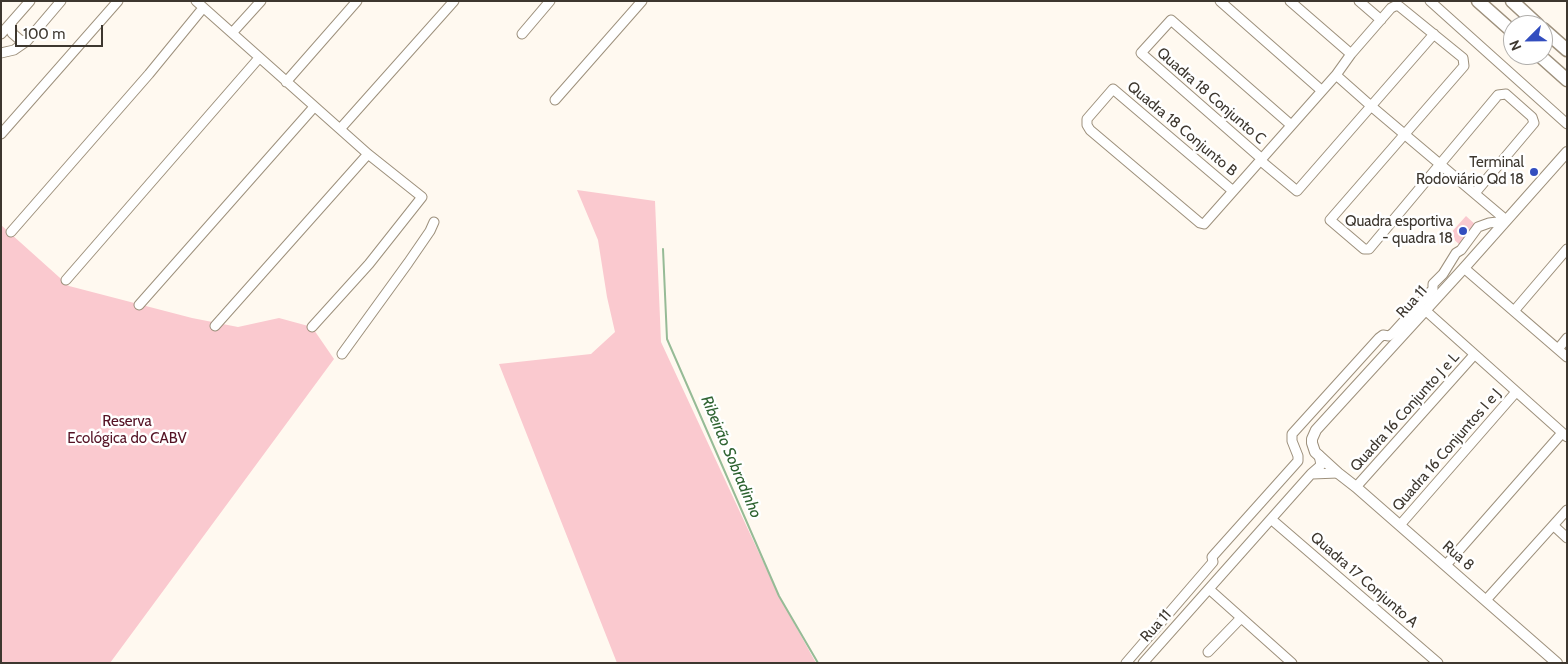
<!DOCTYPE html>
<html>
<head>
<meta charset="utf-8">
<style>
  body { margin:0 }
  #map { position:relative; width:1568px; height:664px; overflow:hidden; background:#fff9f0; font-family:Cabin,sans-serif }
  canvas { display:block }
  .frame { position:absolute; inset:0; border:2px solid #3d372f; pointer-events:none }
  .north { position:absolute; left:1503px; top:15px; width:50px; height:50px; box-sizing:border-box; background:#fff; border:1px solid #b1afac; border-radius:50%; rotate:247deg; font-size:14px; font-weight:700; line-height:20px; text-align:center; color:#3d372f }
  .north::after { content:''; display:block; margin:auto; width:18px; height:22px; background:#334ebf; clip-path:polygon(50% 0,100% 100%,50% 72%,0 100%) }
  .scale { position:absolute; left:15px; top:25px; width:88px; height:22px; box-sizing:border-box; border:2px solid #3d372f; border-top:0; padding-left:6px; font-size:15px; line-height:18px; white-space:nowrap; color:#3d372f; -webkit-text-stroke:4px #fff; paint-order:stroke }
</style>
</head>
<body>
<div id="map">
<canvas width="1568" height="664"></canvas>
<div class="frame"></div>
<div class="north">N</div>
<div class="scale">100 m</div>
</div>
<script>
const context = document.querySelector('canvas').getContext('2d');
context.lineJoin = 'round';
function fillPath(path, color) { context.fillStyle = color; context.fill(path, 'evenodd'); }
const poly = rows => new Path2D(rows.map(r => 'M' + r).join(''));
function trace(path, color, width, dash) { context.strokeStyle = color; context.lineWidth = width; context.lineCap = dash ? 'butt' : 'round'; context.setLineDash(dash || []); context.stroke(path); }
function drawText(font, color, halo, rows, align = 'center') {
  context.font = font + ' Cabin,sans-serif'; context.lineWidth = 5; context.setLineDash([]); context.textBaseline = 'middle'; context.strokeStyle = halo; context.fillStyle = color; for (const [text, x, y, turn = 0] of rows) {
    context.save(); context.translate(x, y); context.rotate((+turn || 0) * Math.PI / 180); context.textAlign = isNaN(turn) ? turn : align; if (halo) context.strokeText(text, 0, 0); context.fillText(text, 0, 0); context.restore();
  }
}
fillPath(poly([
  [577,190,655,201,661,342,779,596,816,663,617,663,499,364,591,354,615,332,607,297,598,240],
  [1466,216,1477,226,1461,246,1449,235],
  [1,225,69,286,192,318,238,327,279,318,312,327,334,359,110,663,1,663]
]), '#fac9cf');
trace(poly([
  [663,249,667,339,779,596,818,663]
]), '#96bb96', 2);
const minor = poly([
  [196,1,368,154,422,197,369,264,312,327],
  [1220,1,1321,90],
  [1290,1,1351,54],
  [1359,1,1381,20],
  [1430,1,1567,124],
  [11,23,12,33,20,40,27,41],
  [232,33,261,1],
  [1,34,30,1],
  [522,34,550,1],
  [1,53,14,50,27,41,61,1],
  [1336,75,1371,106,1506,220],
  [286,82,357,1],
  [555,100,642,1],
  [340,129,454,1],
  [1,134,118,1],
  [1262,159,1141,53,1171,20,1291,125],
  [1261,161,1297,191,1434,34],
  [1233,191,1113,89,1087,119,1087,125,1090,130,1200,223,1204,224,1336,75,1351,54,1391,8,1395,6,1399,6,1463,58,1464,66,1330,220,1364,249,1369,249,1498,95,1506,94,1532,117,1534,123,1475,193],
  [11,232,149,74,203,8],
  [1464,268,1567,357],
  [66,280,259,58],
  [139,305,314,107],
  [1425,310,1567,437],
  [1514,311,1567,249],
  [215,326,368,154],
  [1558,349,1567,338],
  [342,354,408,263,430,231,434,222],
  [1312,474,1338,473],
  [1356,487,1474,355],
  [1271,519,1438,663],
  [1400,525,1516,392],
  [1554,526,1567,538],
  [1446,565,1562,433],
  [1209,589,1292,663],
  [1486,600,1567,510],
  [1208,652,1241,618],
  [1126,663,1213,562,1212,557,1298,461,1298,456,1292,441,1292,434,1379,338,1383,335,1389,336,1393,333,1433,289,1433,284,1443,274,1456,253,1461,250,1478,227,1489,223,1505,221],
  [1143,663,1311,474,1319,467,1321,465,1319,455]
]);
const major = poly([
  [1557,663,1356,487,1338,473,1315,452,1312,443,1312,439,1316,430,1464,268,1567,152]
]);
const highway = poly([
  [1478,1,1513,32],
  [1512,1,1538,25],
  [1543,29,1567,50],
  [1539,55,1567,80]
]);
trace(minor, '#9d907c', 11);
trace(major, '#9d907c', 12);
trace(highway, '#9d907c', 15);
trace(minor, '#fff', 9);
trace(major, '#fff', 10);
trace(highway, '#fff', 12);
for (const [x, y, r, color] of [
  [1534,172,5,"#334ebf"],
  [1463,231,5,"#334ebf"]
]) { const dot = new Path2D(); dot.arc(x, y, r, 0, 2 * Math.PI); context.fillStyle = color; context.fill(dot); trace(dot, '#fff', 2); }
drawText('15px', '#3d372f', '#fff', [
  ["Quadra 18 Conjunto C",1211,96,41],
  ["Quadra 18 Conjunto B",1182,129,40],
  ["Rua 11",1412,302,-48],
  ["Quadra 16 Conjunto J e L",1405,412,-48],
  ["Quadra 16 Conjuntos I e J",1447,450,-49],
  ["Rua 8",1458,556,41],
  ["Quadra 17 Conjunto A",1364,580,41],
  ["Rua 11",1156,626,-48]
]);
drawText('15px', '#3d372f', '#fff', [
  ["Terminal",1524,163],
  ["Rodoviário Qd 18",1524,180],
  ["Quadra esportiva",1453,222],
  ["- quadra 18",1453,239]
], 'right');
drawText('15px', '#541224', '#fff', [
  ["Reserva",127,422],
  ["Ecológica do CABV",127,439]
]);
drawText('italic 16px', '#2e6331', '#fff', [
  ["Ribeirão Sobradinho",731,457,67]
]);
</script>
</body>
</html>
